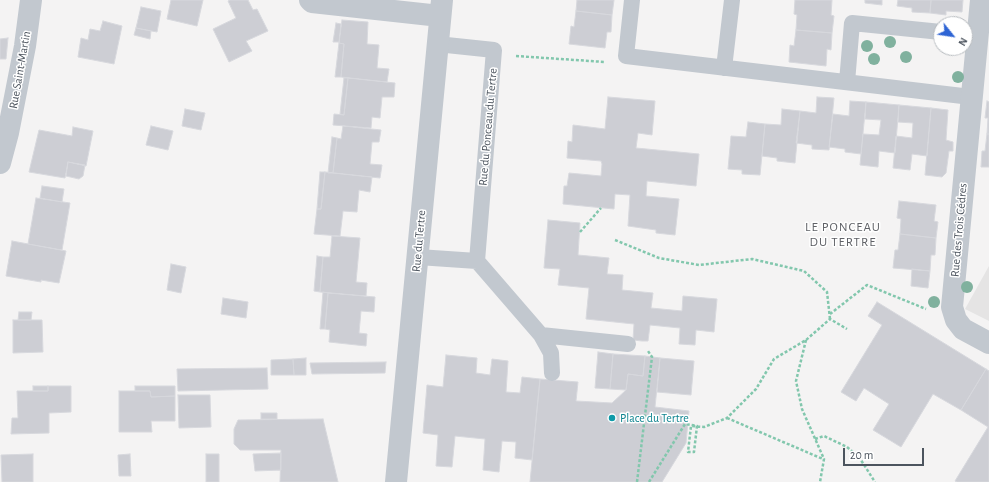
<!DOCTYPE html>
<html>
<head>
<meta charset="utf-8">
<style>
  body { margin:0 }
  #map { position:relative; width:989px; height:482px; overflow:hidden; background:#f4f3f3; font-family:"Alegreya Sans",sans-serif }
  canvas { display:block }
  .north { position:absolute; left:933px; top:16px; width:40px; height:40px; box-sizing:border-box; background:#fff; border:1px solid #b7bbbf; border-radius:50%; rotate:120deg; font-size:11px; font-weight:700; line-height:16px; text-align:center; color:#4c545e }
  .north::after { content:''; display:block; margin:auto; width:14px; height:18px; background:#2e64d4; clip-path:polygon(50% 0,100% 100%,50% 72%,0 100%) }
  .scale { position:absolute; left:843px; top:448px; width:81px; height:18px; box-sizing:border-box; border:2px solid #4c545e; border-top:0; padding-left:5px; font-size:12px; line-height:14px; white-space:nowrap; color:#4c545e; -webkit-text-stroke:3px #fff; paint-order:stroke }
</style>
</head>
<body>
<div id="map">
<canvas width="989" height="482"></canvas>
<div class="north">N</div>
<div class="scale">20 m</div>
</div>
<script>
const context = document.querySelector('canvas').getContext('2d');
context.lineJoin = 'round';
function fillPath(path, color) { context.fillStyle = color; context.fill(path, 'evenodd'); }
const poly = rows => new Path2D(rows.map(r => 'M' + r).join(''));
function trace(path, color, width, dash) { context.strokeStyle = color; context.lineWidth = width; context.lineCap = dash ? 'butt' : 'round'; context.setLineDash(dash || []); context.stroke(path); }
function drawText(font, color, halo, rows, align = 'center') {
  context.font = font + ' "Alegreya Sans",sans-serif'; context.lineWidth = 3; context.setLineDash([]); context.textBaseline = 'middle'; context.strokeStyle = halo; context.fillStyle = color; for (const [text, x, y, turn = 0] of rows) {
    context.save(); context.translate(x, y); context.rotate((+turn || 0) * Math.PI / 180); context.textAlign = isNaN(turn) ? turn : align; if (halo) context.strokeText(text, 0, 0); context.fillText(text, 0, 0); context.restore();
  }
}
fillPath(poly([
  [989,266,989,321,965,309]
]), '#e5e4e4');
const building = poly([
  [171,0,203,0,197,26,167,19,171,0],
  [230,0,248,0,253,10,257,9,268,31,246,41,252,51,229,62,213,29,236,18,228,1,230,0],
  [577,0,614,0,612,15,576,11,577,0],
  [795,0,832,0,831,15,834,16,832,33,796,30,797,15,794,14,795,0],
  [865,0,882,0,882,5,865,3,865,0],
  [898,0,931,0,930,13,912,12,912,8,897,6,898,0],
  [931,0,963,0,962,12,946,11,946,15,930,13,931,0],
  [141,7,161,11,157,32,136,28,141,7],
  [576,11,612,15,611,32,607,32,605,48,569,44,571,26,574,27,576,11],
  [342,20,368,22,367,44,379,45,377,68,389,69,387,82,341,77,344,44,339,43,342,20],
  [103,21,122,26,114,64,78,57,81,38,88,40,90,29,100,31,103,21],
  [336,23,341,24,339,42,333,42,336,23],
  [136,28,151,31,150,39,134,35,136,28],
  [796,30,832,33,831,50,827,49,826,66,789,62,790,45,794,46,796,30],
  [8,38,6,59,0,59,0,39,8,38],
  [339,43,344,44,341,77,335,77,339,43],
  [344,78,348,78,344,115,340,114,344,78],
  [348,78,395,83,394,97,382,97,380,118,372,117,371,128,333,125,334,114,344,115,348,78],
  [608,97,655,101,652,135,638,133,636,148,699,154,696,186,647,181,646,196,679,199,675,235,656,233,656,230,628,226,630,195,615,194,614,209,563,204,564,186,567,186,569,173,601,176,602,164,601,161,567,158,568,141,572,142,573,125,605,129,608,97],
  [817,97,834,98,829,150,812,149,812,145,796,143,800,111,816,113,817,97],
  [850,101,866,102,861,154,845,152,845,149,829,147,833,114,849,116,850,101],
  [987,101,989,102,989,134,987,134,988,118,985,118,987,101],
  [866,102,899,105,895,153,879,151,878,167,860,165,863,134,879,135,881,120,865,119,866,102],
  [899,105,931,108,927,156,912,154,910,170,893,168,896,136,912,138,913,123,898,122,899,105],
  [931,108,948,110,946,140,953,142,953,151,949,151,946,173,942,177,925,175,931,108],
  [185,109,205,113,201,130,182,126,185,109],
  [782,109,800,111,795,163,777,161,777,158,762,156,765,124,781,125,782,109],
  [748,122,765,124,760,175,742,174,742,170,728,169,731,136,746,137,748,122],
  [151,126,173,131,168,150,146,145,151,126],
  [343,126,381,130,379,142,372,142,370,164,382,165,380,178,333,173,337,138,341,139,343,126],
  [73,127,93,131,86,166,68,162,65,178,29,172,39,130,72,136,73,127],
  [987,134,989,134,989,167,981,167,982,151,985,151,987,134],
  [332,137,337,138,333,173,328,173,332,137],
  [68,162,85,165,83,176,79,179,66,176,68,162],
  [320,172,325,172,321,209,317,209,320,172],
  [325,172,372,177,370,192,359,190,357,212,343,211,340,236,314,234,317,209,321,209,325,172],
  [42,186,64,189,62,202,40,198,42,186],
  [36,198,70,203,62,250,28,244,36,198],
  [899,201,936,205,934,221,938,222,936,238,900,234,901,219,897,218,899,201],
  [548,220,580,223,578,255,609,258,607,274,623,275,622,290,653,293,651,308,682,311,683,296,717,299,714,332,696,330,695,345,679,344,680,328,650,325,648,341,642,341,633,340,634,324,586,319,589,288,558,285,560,269,544,268,548,220],
  [900,234,936,238,935,255,931,255,930,271,893,268,895,250,898,250,900,234],
  [332,236,360,238,356,282,367,283,366,296,320,292,323,257,330,257,332,236],
  [12,241,66,251,59,283,41,280,41,282,6,276,12,241],
  [317,256,323,257,320,292,314,291,317,256],
  [171,264,186,267,181,293,167,290,171,264],
  [912,269,930,271,928,288,911,286,912,269],
  [323,292,328,293,325,329,320,329,323,292],
  [328,293,375,297,374,312,361,311,359,333,367,334,366,346,329,342,330,330,325,329,328,293],
  [223,298,248,302,246,318,221,314,223,298],
  [877,302,986,369,961,410,933,394,901,447,873,430,889,404,864,388,856,401,841,392,882,325,868,316,877,302],
  [19,312,32,312,31,320,18,320,19,312],
  [13,320,42,320,43,352,13,353,13,320],
  [598,352,613,354,610,389,595,388,598,352],
  [613,354,645,356,643,376,628,374,626,390,610,389,613,354],
  [446,355,477,358,476,373,490,375,492,359,508,361,506,392,520,393,522,377,540,379,532,460,515,458,516,442,502,441,499,472,483,470,485,439,455,436,452,467,436,466,438,435,423,433,427,385,443,387,446,355],
  [645,356,660,358,655,407,689,411,686,443,662,482,530,482,540,379,578,382,576,401,612,403,626,390,628,374,643,376,645,356],
  [306,358,306,375,294,375,293,359,306,358],
  [660,358,694,361,691,395,657,392,660,358],
  [293,359,294,375,271,375,271,360,293,359],
  [386,362,385,373,312,374,310,363,386,362],
  [267,368,268,389,178,391,177,369,267,368],
  [986,369,989,371,989,482,957,482,955,481,988,427,961,410,986,369],
  [33,386,48,386,48,391,33,391,33,386],
  [48,386,71,386,71,412,49,413,49,433,11,434,12,418,18,418,17,391,48,391,48,386],
  [135,386,175,386,175,396,151,397,150,391,135,391,135,386],
  [119,391,150,391,151,397,175,396,175,421,151,421,152,432,119,432,119,391],
  [178,395,210,395,211,427,179,428,178,395],
  [261,413,277,413,277,419,261,419,261,413],
  [323,419,338,482,280,482,281,450,240,450,234,444,234,429,238,420,323,419],
  [281,453,281,470,255,471,253,454,281,453],
  [33,454,33,482,2,482,1,455,33,454],
  [130,454,131,476,119,476,118,455,130,454],
  [206,454,219,454,219,482,206,482,206,454]
]);
fillPath(building, '#cdced4');
trace(building, '#d7d8dd', 1);
trace(poly([
  [516,56,605,62],
  [580,232,601,208],
  [615,240,659,258,699,265,752,259,804,271,827,292,830,319],
  [830,314,867,285,926,309],
  [806,340,796,381,802,409,824,459,820,482],
  [727,418,823,459],
  [815,439,824,436,847,447,859,457,875,482],
  [637,482,652,357,648,351],
  [649,482,685,424,697,426,694,452,688,452,691,426,704,427,727,418,756,389,774,359,806,340,830,319,847,329]
]), '#82c7ad', 2.5, [3, 2]);
trace(poly([
  [632,0,626,56,971,97],
  [437,44,494,50,477,261,541,335,551,353,552,373],
  [724,68,732,0],
  [847,82,852,23,941,32],
  [418,257,477,261],
  [541,335,628,344]
]), '#c2c8cf', 16);
trace(poly([
  [310,0,312,2,440,16],
  [981,0,952,307,956,320,963,329,989,343],
  [0,163,8,133,25,46,31,0],
  [396,482,442,0]
]), '#c2c8cf', 22);
context.fillStyle = '#80b19e';
for (const [x, y] of [
  [890,42],
  [867,46],
  [906,57],
  [874,59],
  [958,77],
  [967,287],
  [934,302]
]) { context.beginPath(); context.arc(x, y, 6, 0, 2 * Math.PI); context.fill(); }
for (const [x, y, r, color] of [
  [612,418,4,"#0f9aa8"]
]) { const dot = new Path2D(); dot.arc(x, y, r, 0, 2 * Math.PI); context.fillStyle = color; context.fill(dot); trace(dot, '#fff', 1.5); }
drawText('12px', '#4c545e', '#fff', [
  ["Rue Saint-Martin",20,70,-80],
  ["Rue du Ponceau du Tertre",488,127,-85],
  ["Rue des Trois Cédres",959,230,-85],
  ["Rue du Tertre",419,241,-85]
]);
drawText('12px', '#0d838f', '#fff', [
  ["Place du Tertre",620,418]
], 'left');
context.letterSpacing = '1px';
drawText('13px', '#606267', '#fff', [
  ["LE PONCEAU",843,227],
  ["DU TERTRE",843,242]
]);
context.letterSpacing = '0px';
</script>
</body>
</html>
